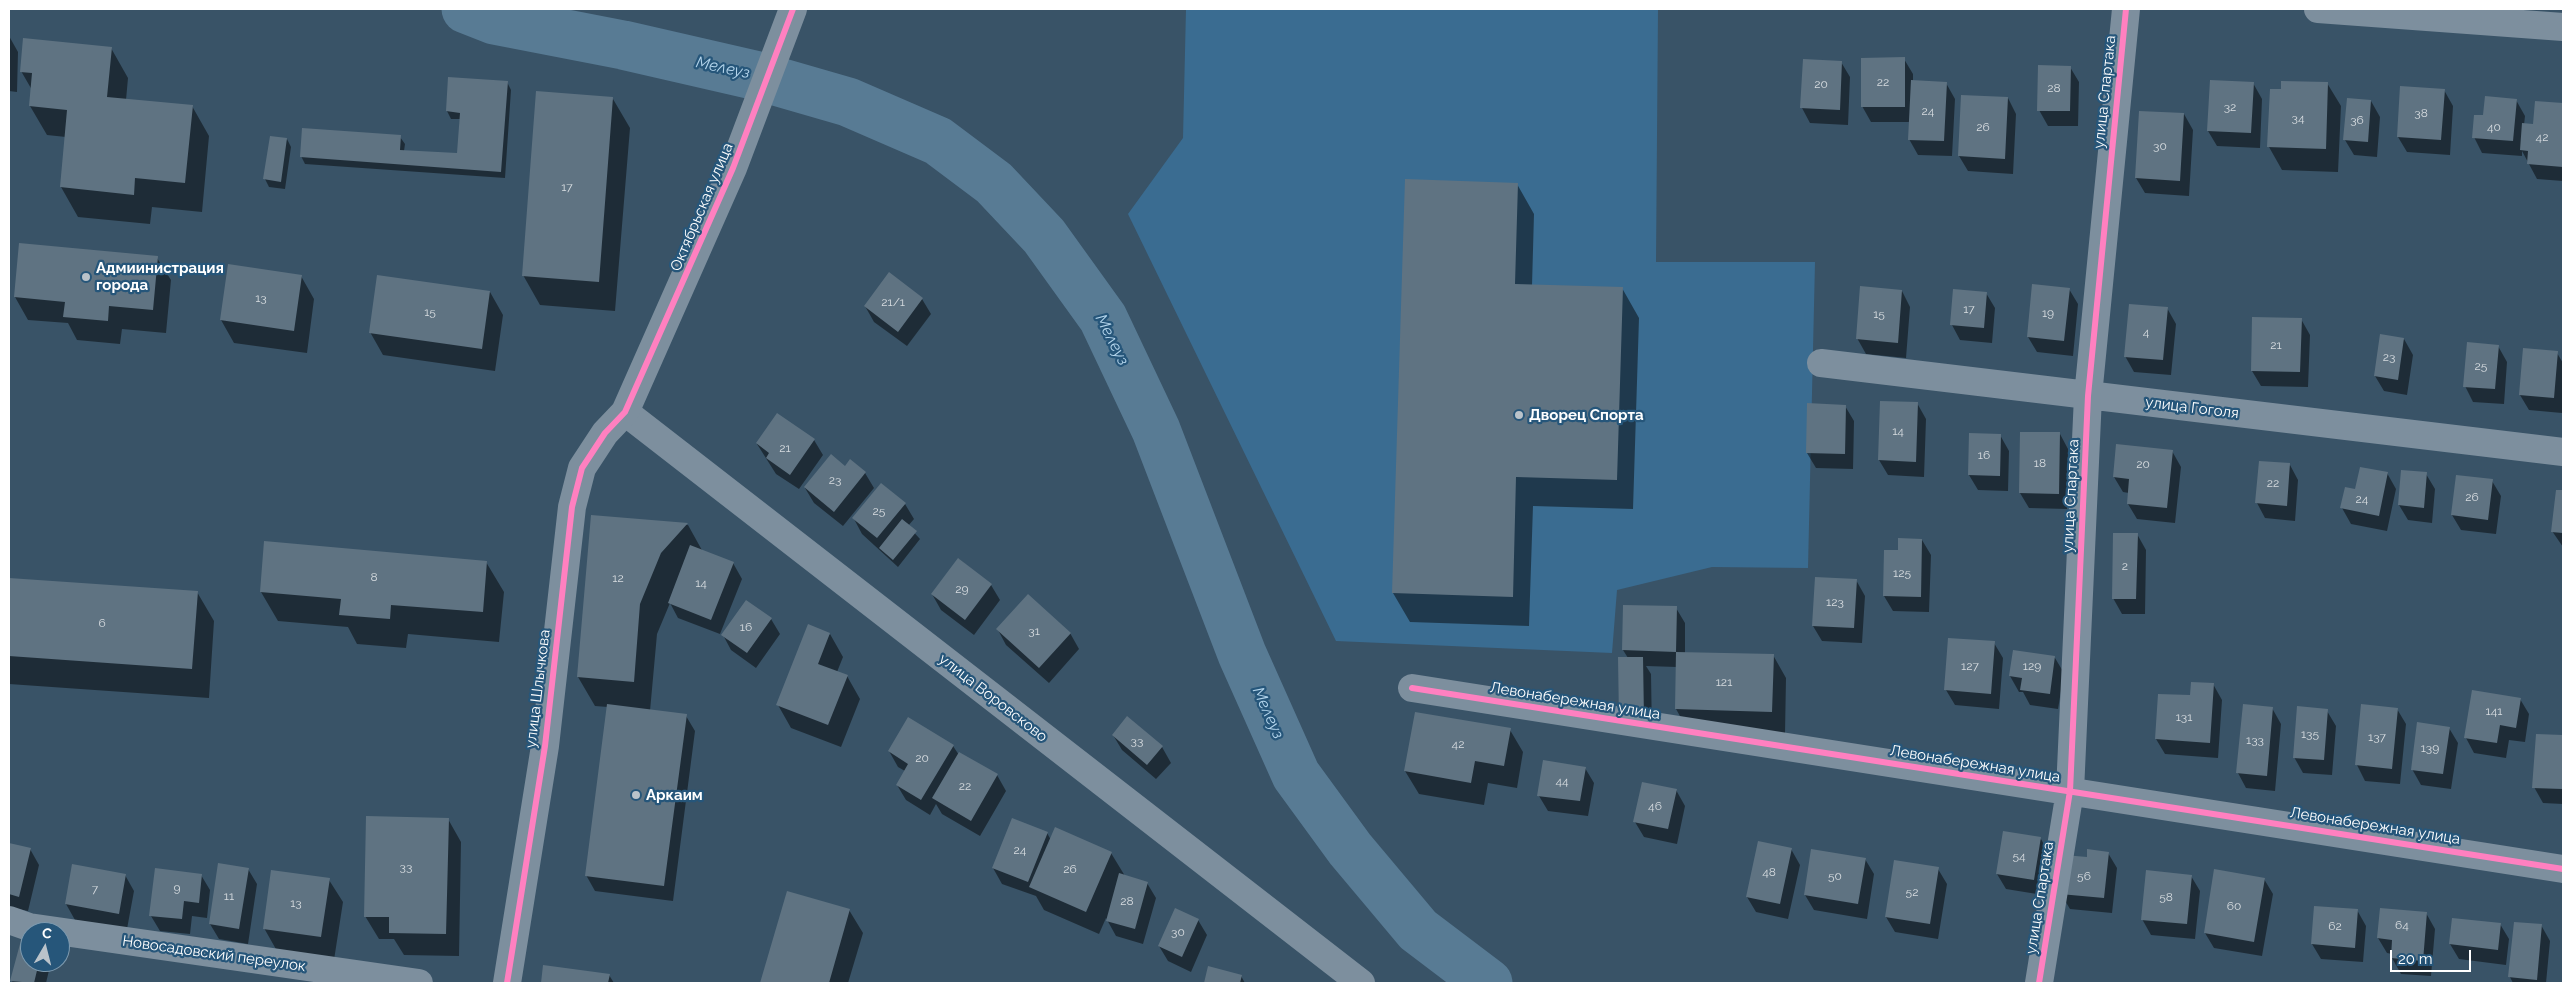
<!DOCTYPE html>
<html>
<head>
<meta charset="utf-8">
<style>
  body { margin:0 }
  #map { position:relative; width:2572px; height:992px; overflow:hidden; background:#395367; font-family:Raleway,sans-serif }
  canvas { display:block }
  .frame { position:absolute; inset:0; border:10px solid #fff; pointer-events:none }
  .north { position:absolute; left:20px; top:922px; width:50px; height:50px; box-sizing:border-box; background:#26567a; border:1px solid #7d9aaf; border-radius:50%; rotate:8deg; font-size:14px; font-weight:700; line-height:20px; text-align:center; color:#fff }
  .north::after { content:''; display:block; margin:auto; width:18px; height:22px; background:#bac3ca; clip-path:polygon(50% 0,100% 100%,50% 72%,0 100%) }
  .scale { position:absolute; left:2390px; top:950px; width:81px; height:22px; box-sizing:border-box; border:2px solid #fff; border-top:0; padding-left:6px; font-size:15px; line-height:18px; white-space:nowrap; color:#fff; -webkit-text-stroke:4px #26567a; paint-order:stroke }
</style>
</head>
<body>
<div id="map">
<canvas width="2572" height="992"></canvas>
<div class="frame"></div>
<div class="north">С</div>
<div class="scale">20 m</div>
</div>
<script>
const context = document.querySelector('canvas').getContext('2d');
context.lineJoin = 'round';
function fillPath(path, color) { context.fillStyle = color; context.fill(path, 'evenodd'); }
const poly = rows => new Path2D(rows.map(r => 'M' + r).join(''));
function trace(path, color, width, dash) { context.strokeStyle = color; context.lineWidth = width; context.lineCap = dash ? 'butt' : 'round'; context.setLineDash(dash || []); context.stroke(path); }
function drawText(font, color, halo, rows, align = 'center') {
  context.font = font + ' Raleway,sans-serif'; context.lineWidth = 4.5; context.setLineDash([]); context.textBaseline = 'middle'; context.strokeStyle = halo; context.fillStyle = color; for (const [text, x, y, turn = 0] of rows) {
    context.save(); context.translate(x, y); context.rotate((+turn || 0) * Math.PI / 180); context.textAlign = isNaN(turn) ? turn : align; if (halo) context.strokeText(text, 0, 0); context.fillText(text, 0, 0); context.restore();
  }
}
fillPath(poly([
  [1186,9,1658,9,1656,262,1815,262,1808,568,1712,567,1617,590,1612,653,1336,641,1128,214,1183,138]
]), '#3a6c91');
fillPath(poly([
  [9,36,18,52,17,92,9,91],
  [111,48,128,78,126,100,192,106,209,136,202,212,152,207,150,224,78,217,61,187,66,137,47,135,30,106,32,90,21,71],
  [1904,59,1913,74,1913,82,1946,83,1955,99,1952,156,1918,155,1909,139,1910,122,1871,122,1862,106],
  [1841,62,1850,77,1848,125,1810,123,1802,108],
  [2070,67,2079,82,2078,126,2048,126,2039,110],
  [449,78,507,82,511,90,505,178,305,164,301,156,400,137,405,144,404,151,458,155,460,119,451,119,447,111],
  [2253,83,2262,99,2260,148,2217,146,2208,131],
  [2327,83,2341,106,2338,172,2282,170,2269,147,2282,90],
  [2444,90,2453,106,2450,155,2407,152,2398,137],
  [2008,98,2016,114,2013,174,1968,171,1959,156],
  [613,99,630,128,615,311,540,305,523,275],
  [2516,100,2525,116,2524,125,2535,126,2536,102,2563,104,2563,181,2537,179,2522,151,2522,156,2482,153,2474,137],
  [2371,101,2380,117,2377,157,2354,155,2345,140],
  [2184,114,2193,130,2189,196,2145,193,2136,178],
  [287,139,291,147,285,189,269,187,265,179],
  [1517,184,1534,214,1532,286,1622,288,1639,318,1633,509,1533,506,1529,626,1410,622,1393,593],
  [157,258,171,280,166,333,122,329,120,344,77,340,68,323,28,320,15,297],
  [301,276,314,299,307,353,234,343,221,320],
  [2069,289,2078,304,2073,356,2037,352,2028,337],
  [1902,291,1910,307,1906,358,1866,354,1857,338],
  [490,292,503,315,495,371,383,355,370,332],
  [1986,293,1995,308,1992,343,1960,340,1952,325],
  [922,299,931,314,907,346,874,322,865,306],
  [2167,308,2176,324,2171,375,2134,372,2125,356],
  [2301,319,2310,335,2308,387,2261,386,2252,371],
  [2404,339,2413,355,2407,395,2384,391,2375,376],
  [2498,346,2507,362,2504,404,2473,402,2465,386],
  [2557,353,2563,363,2562,413,2529,410,2520,395],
  [1881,402,1917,403,1926,419,1924,477,1888,475,1879,460],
  [1845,406,1854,421,1853,469,1816,468,1807,453],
  [2060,434,2068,449,2067,509,2029,508,2020,493],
  [2000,435,2009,451,2008,491,1978,490,1969,475],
  [814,440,823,455,799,489,776,474,757,444],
  [2172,451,2181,467,2175,523,2137,519,2128,504,2129,493,2123,492,2114,477],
  [2290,465,2298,480,2295,521,2265,518,2257,503],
  [845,467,865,473,874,488,843,526,814,503,805,488],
  [2387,473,2396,489,2387,531,2351,524,2342,508,2356,490],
  [2426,474,2435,489,2432,523,2408,520,2399,505],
  [2492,481,2501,496,2496,534,2461,530,2452,515],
  [2557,491,2563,492,2563,547,2552,531],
  [905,504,914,519,908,526,920,539,898,567,862,534,854,519],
  [592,517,688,525,703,552,733,563,742,579,720,634,678,618,670,603,657,634,650,711,686,716,695,731,673,901,595,891,586,875,608,707,595,706,578,677],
  [2137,534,2146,550,2145,614,2122,614,2113,598],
  [1922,540,1931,555,1929,612,1893,611,1884,596,1899,552],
  [959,559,991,585,1000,600,974,635,941,610,932,594],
  [486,562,504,592,499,642,408,634,406,648,357,644,348,627,278,621,261,592],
  [9,579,197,592,214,621,209,698,9,684],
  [1856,580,1865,596,1862,643,1822,641,1813,626],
  [1624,606,1676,608,1685,623,1685,653,1773,655,1786,678,1785,734,1689,732,1676,709,1677,667,1646,666,1651,674,1652,734,1629,734,1628,658,1623,650],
  [771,619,780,634,756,668,731,650,723,635],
  [998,630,1070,633,1079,649,1049,683,1006,645],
  [830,634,843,657,837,672,847,676,860,699,841,747,791,728,778,705],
  [1994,643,2003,658,1999,709,1955,705,1946,690],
  [2014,652,2055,658,2064,673,2058,709,2030,705,2023,692,2019,692,2010,676],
  [2213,684,2222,700,2218,758,2165,754,2156,739,2191,697],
  [2520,699,2529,714,2525,742,2509,740,2506,758,2474,753,2466,738],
  [2362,706,2397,709,2406,724,2400,784,2365,781,2357,765],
  [2272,708,2281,724,2275,791,2246,788,2238,773],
  [2327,711,2336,726,2332,775,2303,773,2294,757],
  [2449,728,2458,743,2451,789,2421,785,2412,769],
  [1510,730,1523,752,1517,788,1488,783,1484,805,1419,794,1405,771],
  [1113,735,1162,747,1171,763,1156,779,1122,750],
  [2537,735,2563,736,2563,804,2543,803,2534,787],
  [953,746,959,755,997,775,1006,791,980,836,942,814,936,804,930,815,906,800,897,785,905,771,898,767,889,751],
  [1585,768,1594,783,1588,816,1548,811,1539,796],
  [1676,790,1685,806,1677,844,1644,837,1635,822],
  [448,819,461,842,459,956,404,955,394,939,379,939,365,916],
  [1047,833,1051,840,1111,853,1125,876,1147,883,1156,898,1143,944,1116,936,1106,918,1099,934,1044,910,1036,896,1002,884,993,868],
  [2041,839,2049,854,2043,895,2006,889,1997,874],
  [9,844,30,849,39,865,28,911,9,907],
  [1791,849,1800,865,1788,919,1756,912,1747,897],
  [2108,853,2117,868,2112,913,2070,909,2061,894],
  [1865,859,1874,874,1867,919,1814,910,1805,895],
  [248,869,257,884,248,944,219,939,210,924],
  [1938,869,1947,884,1938,939,1895,932,1886,917],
  [125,875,134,891,127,929,75,920,66,904],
  [201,875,210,890,207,918,192,916,190,934,160,931,151,916],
  [2191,876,2200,891,2195,939,2151,935,2142,919],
  [2264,879,2273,894,2262,956,2214,948,2205,933],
  [329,880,343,902,334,960,277,951,264,928],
  [788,892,849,910,863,933,848,983,762,983],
  [2357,910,2366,926,2363,962,2321,959,2312,944],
  [2426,913,2435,929,2431,976,2401,974,2392,958,2392,954,2387,953,2378,938],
  [1198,920,1207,935,1191,972,1168,961,1159,946],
  [2500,924,2509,939,2506,965,2459,959,2450,944],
  [2541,925,2550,941,2546,983,2513,983,2510,977],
  [30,948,30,962,48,962,50,966,46,983,13,983,12,981],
  [545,966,609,975,614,983,542,983],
  [1209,968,1241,976,1245,983,1205,983]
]), '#0007');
trace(poly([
  [466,9,494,20,623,45,758,76,848,102,938,141,994,183,1044,236,1103,318,1156,430,1242,654,1296,775,1350,849,1418,930,1488,983]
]), '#587b94', 49);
fillPath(poly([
  [23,38,112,47,107,97,193,105,185,183,135,178,134,195,60,187,67,110,29,106,32,73,20,72],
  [1905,57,1905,107,1861,107,1861,58],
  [1803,59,1842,61,1840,110,1800,108],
  [2038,65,2071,66,2070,111,2037,111],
  [448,77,508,81,501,172,300,157,302,128,401,135,400,150,457,153,460,113,446,111],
  [1911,80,1947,82,1944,141,1908,140],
  [2210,80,2254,82,2251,133,2207,131],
  [2281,81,2328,82,2326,149,2267,147,2270,89,2281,89],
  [2400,86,2445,89,2441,140,2397,137],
  [536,91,613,97,599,282,522,276],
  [1961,95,2008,97,2005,159,1958,156],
  [2485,96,2517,99,2513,141,2472,138,2474,115,2483,115],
  [2347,98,2371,100,2368,142,2343,140],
  [2535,101,2563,103,2563,167,2527,164,2528,151,2520,150,2522,123,2533,124],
  [2139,111,2184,113,2180,181,2135,178],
  [270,136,287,138,281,182,263,179],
  [1405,179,1518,183,1515,284,1623,287,1617,480,1516,477,1513,597,1392,593],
  [19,243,158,256,153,310,109,306,108,321,63,317,65,302,14,297],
  [228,264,302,275,294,331,220,320],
  [889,272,923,298,898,332,864,306],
  [377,275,490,291,482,349,369,333],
  [2032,284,2070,288,2064,341,2027,337],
  [1860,286,1902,290,1898,343,1856,339],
  [1953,289,1987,292,1984,328,1950,325],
  [2129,304,2168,307,2163,360,2124,357],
  [2252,317,2302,318,2300,372,2251,371],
  [2380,334,2404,338,2398,380,2374,376],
  [2467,342,2499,345,2495,389,2463,387],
  [2523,348,2558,351,2554,398,2519,395],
  [1880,401,1918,402,1916,462,1878,460],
  [1807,403,1846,405,1845,454,1806,453],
  [777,413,815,439,790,475,766,458,769,453,756,443],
  [2020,432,2060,432,2059,494,2019,493],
  [1969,433,2001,434,2000,476,1968,475],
  [2116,444,2173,450,2167,508,2127,504,2129,479,2113,477],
  [831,454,845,466,850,459,866,472,834,512,804,487],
  [2259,461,2290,463,2287,506,2255,503],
  [2360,467,2388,472,2379,516,2340,508,2345,487,2355,489],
  [2401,470,2427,472,2424,508,2398,505],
  [2456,475,2493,479,2488,520,2451,515],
  [881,483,906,503,877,538,852,518],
  [2556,490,2563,490,2563,533,2551,532],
  [591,515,688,523,661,553,640,604,634,682,577,677],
  [902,519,917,531,893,560,879,548],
  [2113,533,2138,533,2136,599,2112,599],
  [1898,538,1922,539,1921,597,1883,596,1884,550,1898,550],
  [264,541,487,561,483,612,391,605,390,619,339,615,341,599,260,592],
  [690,545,734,562,711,620,668,603],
  [958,558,992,584,965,620,931,594],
  [1815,577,1857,579,1854,628,1812,626],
  [9,578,198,591,192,669,9,656],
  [1028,594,1071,633,1039,668,996,629],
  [746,600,772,618,747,653,721,635],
  [1623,605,1677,606,1676,652,1622,650],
  [808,624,830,633,818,664,848,675,828,725,776,705],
  [1948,638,1995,641,1991,694,1944,690],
  [2013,650,2055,656,2050,694,2020,690,2022,678,2009,676],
  [1676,652,1774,654,1772,712,1675,709],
  [1618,657,1643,657,1644,719,1619,719],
  [2191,682,2214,683,2210,743,2155,739,2158,694,2190,695],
  [2472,690,2521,698,2516,728,2500,725,2497,743,2464,738],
  [607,704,687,714,664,886,585,876],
  [2243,704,2273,707,2267,776,2236,773],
  [2361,704,2398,708,2392,769,2355,765],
  [2297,706,2328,709,2324,760,2293,758],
  [1415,712,1511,728,1504,766,1475,761,1471,783,1404,771],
  [1127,716,1163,746,1147,765,1112,735],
  [908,717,954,745,921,800,896,785,908,764,888,751],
  [2417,722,2450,727,2443,774,2411,770],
  [2536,734,2563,735,2563,789,2532,788],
  [959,752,998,774,971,821,932,798],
  [1543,760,1586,767,1580,801,1537,796],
  [1642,782,1677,789,1668,829,1633,822],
  [366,816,449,818,446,934,389,933,389,917,364,917],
  [1012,818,1048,832,1028,882,992,868],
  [1055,827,1112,852,1086,912,1029,887],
  [2003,831,2041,837,2034,880,1996,874],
  [1758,841,1792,848,1780,904,1746,897],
  [9,843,31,848,19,897,9,894],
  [1811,849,1866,858,1858,904,1804,895],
  [2087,849,2109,852,2104,898,2060,894,2064,855,2087,857],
  [1894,860,1939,867,1930,924,1885,917],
  [218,863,249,868,239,929,209,924],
  [72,864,126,874,119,914,65,904],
  [155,868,202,874,199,903,184,901,182,919,149,916],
  [2214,869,2265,878,2254,942,2204,933],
  [271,870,330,878,321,937,263,929],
  [2146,870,2192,875,2187,924,2141,920],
  [1119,873,1148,882,1135,929,1106,921],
  [787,891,850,909,829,983,760,983],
  [2314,906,2358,909,2355,948,2311,944],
  [1175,908,1199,919,1182,957,1158,946],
  [2380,908,2427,912,2423,961,2391,958,2392,940,2377,938],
  [2452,918,2501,923,2498,950,2449,944],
  [2514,922,2542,924,2537,980,2508,977],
  [20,944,30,947,30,962,39,962,34,983,10,981],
  [543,965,610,974,608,983,541,983],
  [1208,966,1242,975,1240,983,1204,983]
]), '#5f7382');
trace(poly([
  [2318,9,2563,27],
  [1821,363,2563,452],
  [625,412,1361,983],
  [1412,688,2563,869],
  [9,920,29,927,419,983],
  [2039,983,2070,791,2088,396,2126,9]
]), '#7d8f9e', 28);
trace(poly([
  [507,983,545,746,572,507,582,468,605,433,625,412,733,168,793,9]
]), '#7d8f9e', 28);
trace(poly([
  [1412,688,2563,869],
  [507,983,545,746,572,507,582,468,605,433,625,412,733,168,793,9],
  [2039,983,2070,791,2088,396,2126,9]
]), '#ff80c0', 6);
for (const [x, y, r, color] of [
  [86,277,5,"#bac3ca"],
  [1519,415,5,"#bac3ca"],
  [636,795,5,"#bac3ca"]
]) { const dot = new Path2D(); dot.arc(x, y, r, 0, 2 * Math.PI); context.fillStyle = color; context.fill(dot); trace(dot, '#26567a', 2); }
drawText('12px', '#d7dce0', null, [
  ["22",1883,82],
  ["20",1821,84],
  ["28",2054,88],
  ["32",2230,107],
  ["24",1928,111],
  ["38",2421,113],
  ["34",2298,118],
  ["36",2357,120],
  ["26",1983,127],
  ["40",2494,127],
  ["42",2542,137],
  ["30",2160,146],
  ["17",567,187],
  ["13",261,298],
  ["21/1",893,302],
  ["17",1969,309],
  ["15",430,312],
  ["19",2048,313],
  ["15",1879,314],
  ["4",2146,332],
  ["21",2276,345],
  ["23",2389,357],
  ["25",2481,366],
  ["14",1898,431],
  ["21",785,448],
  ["16",1984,455],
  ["18",2040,463],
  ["20",2143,464],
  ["23",835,480],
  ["22",2273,483],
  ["26",2472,497],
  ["24",2362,499],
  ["25",879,511],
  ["2",2125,566],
  ["125",1902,573],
  ["8",374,577],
  ["12",618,578],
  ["14",701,583],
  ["29",962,589],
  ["123",1835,602],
  ["6",102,623],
  ["16",746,627],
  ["31",1034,631],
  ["127",1970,666],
  ["129",2032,666],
  ["121",1724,682],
  ["141",2494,711],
  ["131",2184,717],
  ["135",2310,734],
  ["137",2377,737],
  ["133",2255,740],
  ["33",1137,741],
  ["42",1458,744],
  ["139",2430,748],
  ["20",922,758],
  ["44",1562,781],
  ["22",965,786],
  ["46",1655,806],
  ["24",1020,850],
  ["54",2019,856],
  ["33",406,867],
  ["26",1070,869],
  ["48",1769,872],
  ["50",1835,876],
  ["56",2084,876],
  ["9",177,888],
  ["7",95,889],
  ["52",1912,892],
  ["11",229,896],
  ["58",2166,897],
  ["28",1127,901],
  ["13",296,903],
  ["60",2234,906],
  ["64",2402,925],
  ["62",2335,926],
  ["30",1178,932]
]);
drawText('15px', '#fff', '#26567a', [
  ["улица Спартака",2105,92,-84],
  ["Октябрьская улица",702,207,-67],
  ["улица Гоголя",2192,408,7],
  ["улица Спартака",2071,496,-87],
  ["улица Шлычкова",538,689,-83],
  ["улица Воровсково",993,698,38],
  ["Левонабережная улица",1575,701,9],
  ["Левонабережная улица",1975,764,9],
  ["Левонабережная улица",2375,826,9],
  ["улица Спартака",2040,898,-81],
  ["Новосадовский переулок",214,954,8]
]);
drawText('bold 15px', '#fff', '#26567a', [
  ["Адмиинистрация",96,268],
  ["города",96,285],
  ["Дворец Спорта",1529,415],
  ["Аркаим",646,795]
], 'left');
drawText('italic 16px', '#b4d5ec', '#26567a', [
  ["Мелеуз",723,68,12],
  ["Мелеуз",1112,340,63],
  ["Мелеуз",1268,713,66]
]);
</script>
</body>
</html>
